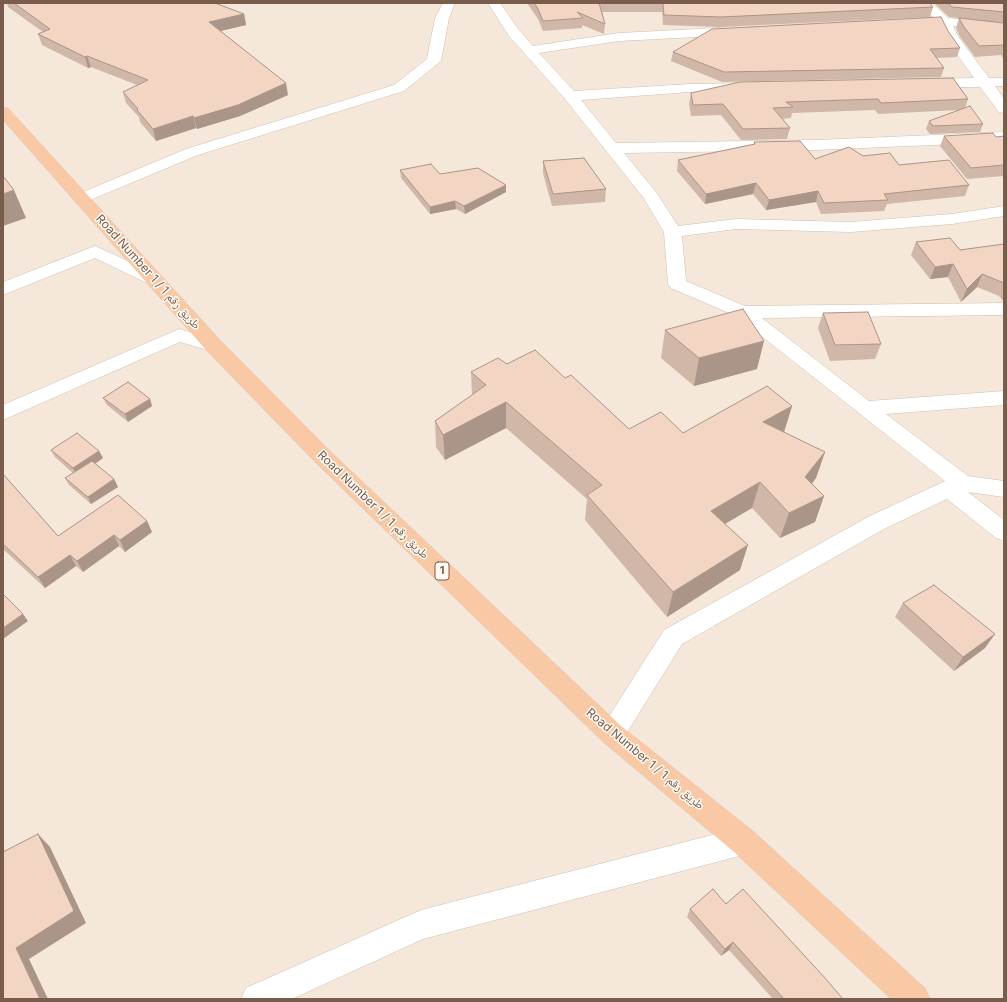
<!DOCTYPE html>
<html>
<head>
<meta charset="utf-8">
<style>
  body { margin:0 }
  #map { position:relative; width:1007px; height:1002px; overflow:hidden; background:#fdf6ec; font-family:Inter,sans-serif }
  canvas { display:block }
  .frame { position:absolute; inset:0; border:4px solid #7a5c4d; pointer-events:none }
</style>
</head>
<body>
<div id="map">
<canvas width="1007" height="1002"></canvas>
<div class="frame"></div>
</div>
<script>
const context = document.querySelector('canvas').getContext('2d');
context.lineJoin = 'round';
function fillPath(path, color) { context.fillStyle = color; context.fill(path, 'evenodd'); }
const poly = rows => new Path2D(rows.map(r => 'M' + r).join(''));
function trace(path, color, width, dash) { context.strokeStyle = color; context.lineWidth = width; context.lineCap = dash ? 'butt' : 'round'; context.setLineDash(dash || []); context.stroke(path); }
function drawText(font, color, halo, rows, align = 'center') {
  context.font = font + ' Inter,"Noto Naskh Arabic",sans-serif'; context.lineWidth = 3; context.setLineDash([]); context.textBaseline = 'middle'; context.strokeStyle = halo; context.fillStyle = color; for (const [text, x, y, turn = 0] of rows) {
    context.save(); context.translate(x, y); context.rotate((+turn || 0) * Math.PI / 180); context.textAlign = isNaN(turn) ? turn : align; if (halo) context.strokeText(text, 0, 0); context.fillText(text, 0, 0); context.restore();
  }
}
fillPath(poly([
  [3,3,1004,3,1004,999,3,999]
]), '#f5e8da');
const minor = poly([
  [443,3,455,3,449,18,441,61,404,91,198,155,88,201,82,203,76,201,74,198,76,195,186,149,394,85,427,59,435,18,443,3],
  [488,3,500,3,519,30,533,46,619,33,736,27,741,28,743,31,741,34,736,35,619,41,539,53,574,91,690,84,747,83,752,84,754,87,752,90,747,91,690,92,581,100,616,143,816,140,1004,132,1004,142,816,150,624,153,656,192,678,226,736,219,851,222,952,214,1004,206,1004,216,952,224,851,232,736,229,682,236,686,281,745,306,1004,303,1004,315,762,318,869,401,1004,391,1004,405,886,414,968,476,1004,481,1004,497,968,492,1004,520,1004,541,996,538,947,499,884,529,682,644,621,742,612,746,603,742,599,734,603,726,664,630,868,517,945,481,736,316,671,288,668,284,664,232,643,197,565,99,509,36,488,3],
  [919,3,932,3,948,18,1004,24,1004,32,953,26,959,38,989,78,1004,78,1004,86,995,86,1004,99,1004,113,999,112,980,87,927,87,922,86,920,83,922,80,927,79,974,78,946,39,939,25,907,25,905,22,907,19,933,17,919,3],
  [95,246,163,277,166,281,163,285,157,287,151,285,95,258,3,295,3,282,95,246],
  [179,329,221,341,224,346,221,351,214,352,180,342,3,420,3,405,179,329],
  [743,827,753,831,757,841,753,851,743,855,423,939,292,999,241,999,246,988,421,910,743,827]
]);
const trunk = poly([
  [3,107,8,108,221,341,329,450,621,726,753,831,925,988,930,999,891,999,733,851,603,742,315,462,207,351,3,120,3,107]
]);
trace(minor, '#d1beb0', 1);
trace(trunk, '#dad1cd', 1);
fillPath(minor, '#fff');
fillPath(trunk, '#f9c8a4');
fillPath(poly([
  [7,3,215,3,244,14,246,25,220,31,288,95,240,116,197,129,196,128,156,141,140,122,139,117,126,103,123,92,137,85,91,67,88,68,42,45,38,34,43,32,8,7],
  [527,3,930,3,933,7,930,17,719,27,663,25,662,12,602,12,605,24,604,34,582,25,582,28,543,31,538,19],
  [934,3,1004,3,1004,60,1001,55,975,57,960,37,956,28,959,18,949,17],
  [948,31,960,48,957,57,936,58,944,68,941,77,722,82,671,61,673,52],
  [691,93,968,99,965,108,983,124,980,132,930,134,926,129,929,121,959,110,878,114,875,110,792,113,791,118,782,119,790,128,787,139,741,140,721,115,691,116,689,104],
  [944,136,996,137,1004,136,1004,176,967,179,940,146],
  [754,142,815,159,863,156,899,165,969,185,965,196,887,204,884,211,821,214,816,202,766,210,753,194,705,204,677,171,678,160,754,144],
  [543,161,606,189,605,202,552,206,543,173],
  [400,170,440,174,506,192,465,214,456,209,430,214,401,178],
  [916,242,960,250,1004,244,1004,302,999,296,977,287,961,302,948,277,930,279,911,255],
  [823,313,881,344,875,359,830,361,818,328],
  [665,330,757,369,694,386,661,358],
  [507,364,565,378,629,429,683,433,792,406,784,432,825,452,816,478,812,484,824,496,815,522,780,538,752,508,725,524,740,570,667,617,585,520,587,499,506,428,445,460,436,447,435,421,472,395,471,372],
  [103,398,150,399,152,406,128,422,107,405],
  [51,450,99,451,103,458,95,464,114,479,118,487,91,504,69,485,65,478,73,473,55,457],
  [3,474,58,536,147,521,152,532,125,552,119,546,83,572,76,566,45,588,3,549],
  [903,603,985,648,954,671,895,617],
  [726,904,843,999,773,999,729,950,721,956,687,917,690,909]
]), '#d1b7a8');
fillPath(poly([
  [244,14,246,25,212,33,209,22],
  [87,56,91,67,88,68,85,57],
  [286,83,288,95,240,116,197,129,194,118],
  [193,116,196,128,156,141,153,129],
  [756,183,753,194,705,204,706,194],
  [506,185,506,192,465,214,464,206],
  [14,190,26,218,3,226,3,194],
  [818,191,816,202,766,210,769,200],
  [455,201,456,209,430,214,430,207],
  [953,264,948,277,930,279,935,267],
  [982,274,977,287,961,302,967,289],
  [764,341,757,369,694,386,699,358],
  [150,399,152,406,128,422,125,414],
  [506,402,506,428,445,460,443,435],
  [792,406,784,432,763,422],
  [99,451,103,458,77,476,73,468],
  [825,452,816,478,796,503,805,477],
  [114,479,118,487,91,504,88,497],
  [760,482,752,508,704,536,711,511],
  [824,496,815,522,780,538,789,513],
  [147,521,152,532,125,552,120,540],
  [114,535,119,546,83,572,77,561],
  [748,545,740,570,667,617,673,592],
  [70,555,76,566,45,588,38,577],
  [23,614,28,621,3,639,3,628],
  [995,634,985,648,954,671,963,657],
  [38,834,50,847,86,923,29,959,48,999,40,999,16,948],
  [733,942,729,950,721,956,725,949]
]), '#aa9588');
const building = poly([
  [14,3,215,3,244,14,209,22,286,83,238,105,194,118,193,116,153,129,137,110,138,109,123,92,148,80,87,56,85,57,38,34,50,29,14,3],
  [534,3,599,3,605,24,577,12,583,18,543,21,538,9,534,3],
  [663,3,930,3,933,7,721,17,664,15,663,3],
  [948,3,1004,3,1004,12,952,7,948,3],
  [941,17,948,31,960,48,930,49,944,68,724,72,673,52,712,29,941,17],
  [959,18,1004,23,1004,45,979,46,964,27,959,18],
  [953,78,968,99,881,103,878,99,786,102,793,107,773,108,790,128,743,129,723,104,693,105,691,93,740,82,953,78],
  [970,106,983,124,933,126,929,121,970,106],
  [993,133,996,137,1004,136,1004,165,971,168,944,136,993,133],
  [800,141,815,159,849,147,863,156,890,153,899,165,949,160,969,185,884,194,888,200,824,203,818,191,769,200,756,183,706,194,678,160,755,144,754,142,800,141],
  [584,158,606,189,553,194,543,161,584,158],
  [431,164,440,174,478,168,506,185,464,206,455,201,430,207,400,170,431,164],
  [3,176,14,190,3,194,3,176],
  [950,238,960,250,1004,244,1004,283,982,274,967,289,953,264,935,267,916,242,950,238],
  [743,309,764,341,699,358,665,330,743,309],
  [868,312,881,344,835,345,823,313,868,312],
  [535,350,565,378,571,375,629,429,661,412,683,433,767,386,792,406,763,422,825,452,805,477,824,496,789,513,760,482,711,511,748,545,673,592,587,495,602,485,506,402,443,435,435,421,486,385,471,372,498,358,507,364,535,350],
  [128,382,150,399,125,414,103,398,128,382],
  [77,433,99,451,73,468,51,450,77,433],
  [92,461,114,479,88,497,65,478,92,461],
  [3,474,58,536,118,495,147,521,120,540,114,535,77,561,70,555,38,577,3,544,3,474],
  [934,585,995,634,963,657,903,603,934,585],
  [3,594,23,614,3,628,3,594],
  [38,834,74,911,16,948,40,999,3,999,3,852,38,834],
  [713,889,726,904,743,889,825,978,843,999,784,999,733,942,725,949,690,909,713,889]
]);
fillPath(building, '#f3d5c3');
trace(building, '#aa9588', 1);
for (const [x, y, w] of [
  [442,571,14]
]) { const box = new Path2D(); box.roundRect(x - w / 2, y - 9, w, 18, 3); context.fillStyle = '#fffaf3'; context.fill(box); trace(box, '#7a5c4d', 1); }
drawText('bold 11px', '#7a5c4d', null, [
  ["1",442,571]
]);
drawText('12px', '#7a5c4d', '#fffaf3', [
  ["Road Number 1 / طريق رقم 1",148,272,48],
  ["Road Number 1 / طريق رقم 1",373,505,44],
  ["Road Number 1 / طريق رقم 1",645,759,40]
]);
</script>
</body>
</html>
